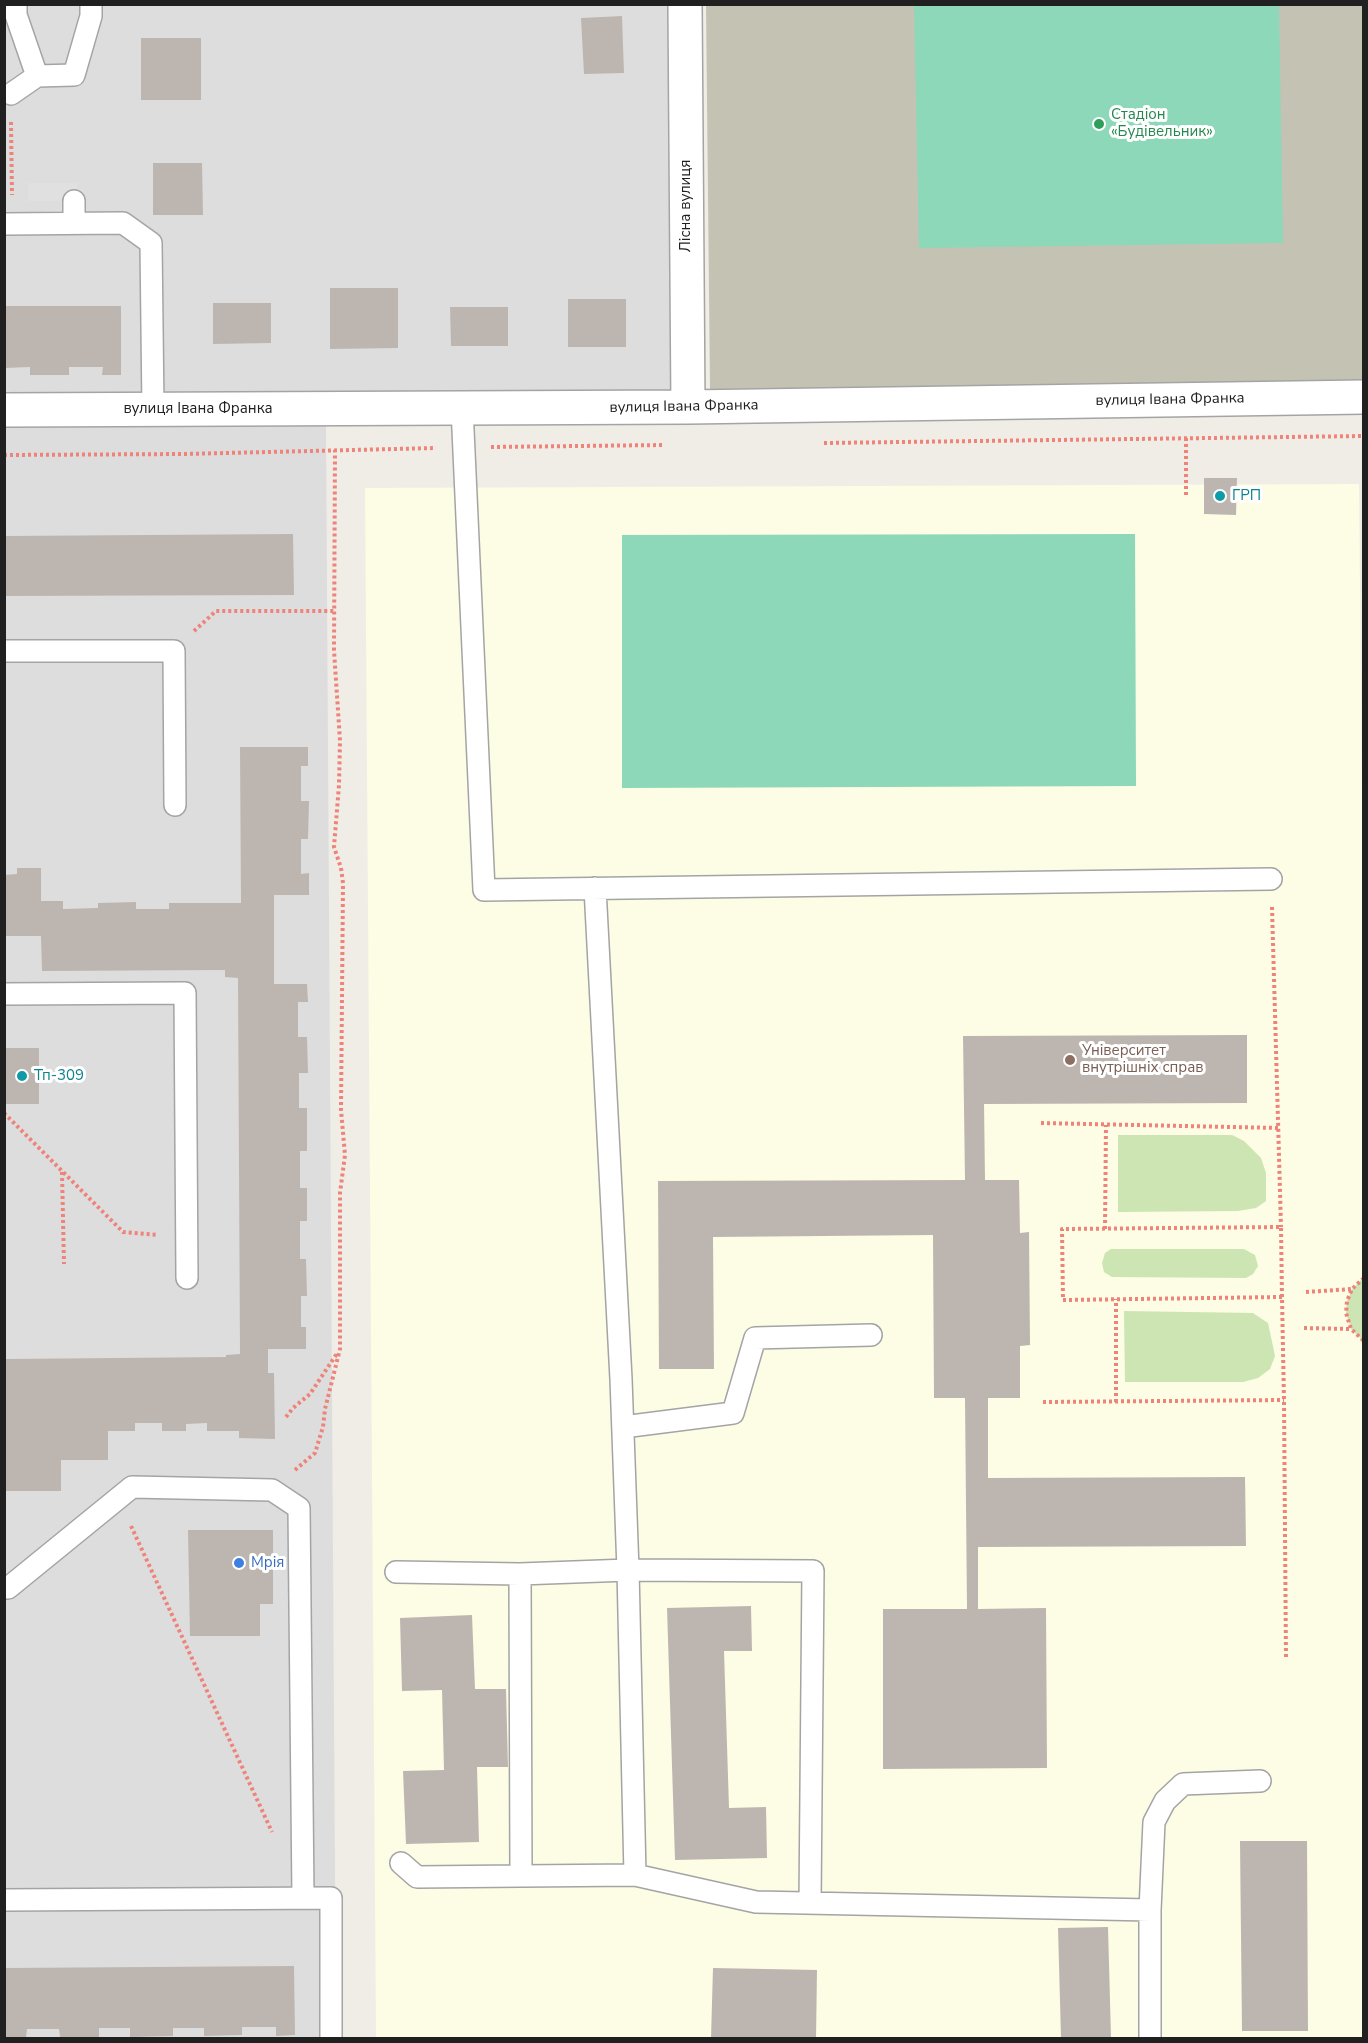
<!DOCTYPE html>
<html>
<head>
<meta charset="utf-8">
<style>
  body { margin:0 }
  #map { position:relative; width:1368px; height:2043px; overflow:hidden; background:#f0ede7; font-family:"Nunito Sans",sans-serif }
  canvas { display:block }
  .frame { position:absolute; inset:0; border:6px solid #202020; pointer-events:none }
</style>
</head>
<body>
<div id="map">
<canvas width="1368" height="2043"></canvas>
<div class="frame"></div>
</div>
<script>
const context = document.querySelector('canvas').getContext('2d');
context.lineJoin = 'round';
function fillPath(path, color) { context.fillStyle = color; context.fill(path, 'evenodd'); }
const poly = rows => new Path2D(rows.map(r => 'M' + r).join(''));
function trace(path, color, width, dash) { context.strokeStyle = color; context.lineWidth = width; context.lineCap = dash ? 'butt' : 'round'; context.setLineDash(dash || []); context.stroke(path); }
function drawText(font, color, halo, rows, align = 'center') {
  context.font = font + ' "Nunito Sans",sans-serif'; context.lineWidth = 6; context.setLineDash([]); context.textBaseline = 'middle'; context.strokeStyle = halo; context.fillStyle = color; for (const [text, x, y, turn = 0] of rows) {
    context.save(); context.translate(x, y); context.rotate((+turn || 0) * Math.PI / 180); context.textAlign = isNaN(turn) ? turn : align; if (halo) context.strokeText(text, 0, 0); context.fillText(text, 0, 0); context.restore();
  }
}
fillPath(poly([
  [4,5,673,5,676,395,5,398],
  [326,425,336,2038,5,2038,4,427]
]), '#dedddd');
fillPath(poly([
  [1359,484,1364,994,1363,2038,376,2038,365,488]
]), '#fdfce4');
fillPath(poly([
  [706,5,1363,5,1363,385,710,389]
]), '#c4c3b3');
fillPath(poly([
  [1118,1135,1232,1135,1244,1141,1261,1158,1266,1173,1266,1201,1256,1208,1238,1211,1118,1212],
  [1111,1249,1244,1249,1255,1255,1258,1266,1253,1274,1246,1278,1112,1277,1104,1272,1102,1263,1105,1253],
  [1363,1278,1363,1341,1351,1329,1346,1313,1347,1301,1352,1289],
  [1124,1311,1253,1313,1268,1323,1275,1356,1270,1369,1258,1378,1243,1382,1125,1382]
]), '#cce5b2');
fillPath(poly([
  [914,5,1279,5,1283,243,919,248],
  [1135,534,1136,786,622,788,622,535]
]), '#8cd8b9');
fillPath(poly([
  [28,183,77,183,77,201,28,201]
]), '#e0e0e0');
fillPath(poly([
  [622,16,624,73,584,74,581,18],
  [141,38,201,38,201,100,141,100],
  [153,163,202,163,203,215,153,215],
  [330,288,398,288,398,348,330,349],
  [568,299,626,299,626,347,568,347],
  [213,303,271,303,271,343,213,344],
  [4,306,121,306,121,375,102,375,103,367,69,367,69,375,30,375,30,367,4,368],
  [450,307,508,307,508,346,451,346],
  [1204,478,1237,478,1236,515,1204,514],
  [293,534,294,595,4,596,4,536],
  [240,747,308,747,308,766,301,766,301,801,309,801,308,839,301,839,301,874,309,873,309,895,274,895,274,984,307,984,308,1002,298,1002,298,1037,307,1037,308,1073,299,1073,299,1108,307,1108,307,1151,300,1151,300,1188,307,1188,307,1221,300,1221,300,1259,306,1259,307,1296,301,1296,301,1327,306,1327,306,1349,268,1349,268,1373,274,1373,275,1439,239,1438,239,1431,207,1431,207,1423,186,1424,186,1431,162,1431,162,1423,135,1423,135,1431,108,1431,108,1460,61,1460,61,1491,5,1491,6,1359,226,1357,226,1355,240,1354,238,978,225,977,225,970,42,971,41,936,4,936,4,875,17,874,17,868,41,868,41,901,63,901,63,909,98,908,98,903,136,902,136,909,169,909,169,903,241,903],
  [1247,1035,1247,1103,984,1104,985,1180,1019,1180,1020,1233,1029,1232,1030,1345,1020,1346,1020,1398,988,1398,988,1478,1245,1477,1246,1546,978,1547,978,1609,1046,1608,1047,1768,883,1769,883,1609,967,1609,965,1398,934,1398,933,1235,713,1237,714,1369,659,1369,658,1181,965,1180,963,1036],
  [5,1048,39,1048,39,1104,5,1104],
  [188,1530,273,1530,273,1604,260,1604,260,1636,190,1636],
  [751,1606,752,1651,724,1651,729,1808,766,1807,767,1858,675,1860,667,1608],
  [472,1615,475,1689,506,1689,508,1767,477,1767,479,1842,406,1844,403,1771,444,1770,442,1690,402,1691,400,1618],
  [1240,1841,1307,1841,1308,2031,1242,2031],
  [1108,1927,1111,2038,1061,2038,1058,1928],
  [294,1966,295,2035,276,2036,276,2027,242,2027,242,2035,204,2036,204,2028,173,2028,173,2036,130,2037,130,2028,99,2028,99,2037,60,2037,59,2029,27,2029,26,2037,4,2038,4,1968],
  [713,1968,817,1970,816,2038,711,2038]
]), '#bdb6b0');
const lane = poly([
  [16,4,16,15,37,76,74,75,91,16,91,4],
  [11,94,37,76],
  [74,201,74,223],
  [4,224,123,223,151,243,153,409],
  [462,408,484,890,1271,879],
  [4,651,174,651,175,805],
  [595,888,621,1379,628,1570,813,1571,810,1903],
  [4,994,185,993,187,1278],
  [623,1427,733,1413,755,1338,871,1335],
  [396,1572,520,1574],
  [8,1588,132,1487,272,1490,299,1508,303,1898],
  [401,1863,417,1877,521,1876],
  [635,1875,628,1570,520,1574,521,1876,635,1875,756,1902,1150,1910],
  [4,1900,331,1898,331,2038],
  [1150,2038,1150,1910,1154,1822,1165,1801,1183,1784,1260,1781]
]);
const street = poly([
  [685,4,688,407],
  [4,410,688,407,1364,397]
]);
trace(lane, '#a4a4a4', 24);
trace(street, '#a4a4a4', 36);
trace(poly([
  [11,122,12,195],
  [1186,438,1186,496],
  [824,443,1364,436],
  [491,447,664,445],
  [4,455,184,454,436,448],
  [194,631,216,611,335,611],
  [1272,907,1281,1227],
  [4,1113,123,1232,158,1235],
  [1041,1123,1278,1128],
  [62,1172,64,1264],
  [1105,1229,1106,1125],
  [1364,1278,1352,1289,1347,1301,1346,1313,1351,1329,1364,1341],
  [1306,1292,1352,1289],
  [1282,1297,1063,1300,1062,1229,1281,1227,1282,1297,1284,1400,1286,1660],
  [1304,1328,1351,1329],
  [1043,1402,1284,1400],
  [1116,1402,1116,1299],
  [286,1417,293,1408,310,1394,338,1352],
  [295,1470,315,1453,323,1427,325,1409,340,1349,340,1193,345,1155,341,1110,343,883,341,868,334,847,339,785,340,741,334,650,335,450],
  [131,1526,272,1832]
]), '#ee837a', 4, [3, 3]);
trace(lane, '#fff', 21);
trace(street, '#fff', 33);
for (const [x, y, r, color] of [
  [1099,124,6,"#2e9e5b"],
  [1220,496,6,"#0f9aa8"],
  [1070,1060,6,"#8d6e63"],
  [22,1076,6,"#0f9aa8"],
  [239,1563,6,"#3f7fe0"]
]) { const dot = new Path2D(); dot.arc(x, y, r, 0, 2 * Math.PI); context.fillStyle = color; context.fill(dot); trace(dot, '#fff', 2); }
drawText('15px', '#27864d', '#fff', [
  ["Стадіон",1111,115],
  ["«Будівельник»",1111,132]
], 'left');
drawText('15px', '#202020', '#fff', [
  ["Лісна вулиця",686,206,-90],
  ["вулиця Івана Франка",1170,400,-1],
  ["вулиця Івана Франка",684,407,-1],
  ["вулиця Івана Франка",198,409]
]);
drawText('15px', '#0d838f', '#fff', [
  ["ГРП",1232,496],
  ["Тп-309",34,1076]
], 'left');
drawText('15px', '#785e54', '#fff', [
  ["Університет",1082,1051],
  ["внутрішніх справ",1082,1068]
], 'left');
drawText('15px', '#366cbe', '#fff', [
  ["Мрія",251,1563]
], 'left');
</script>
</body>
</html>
